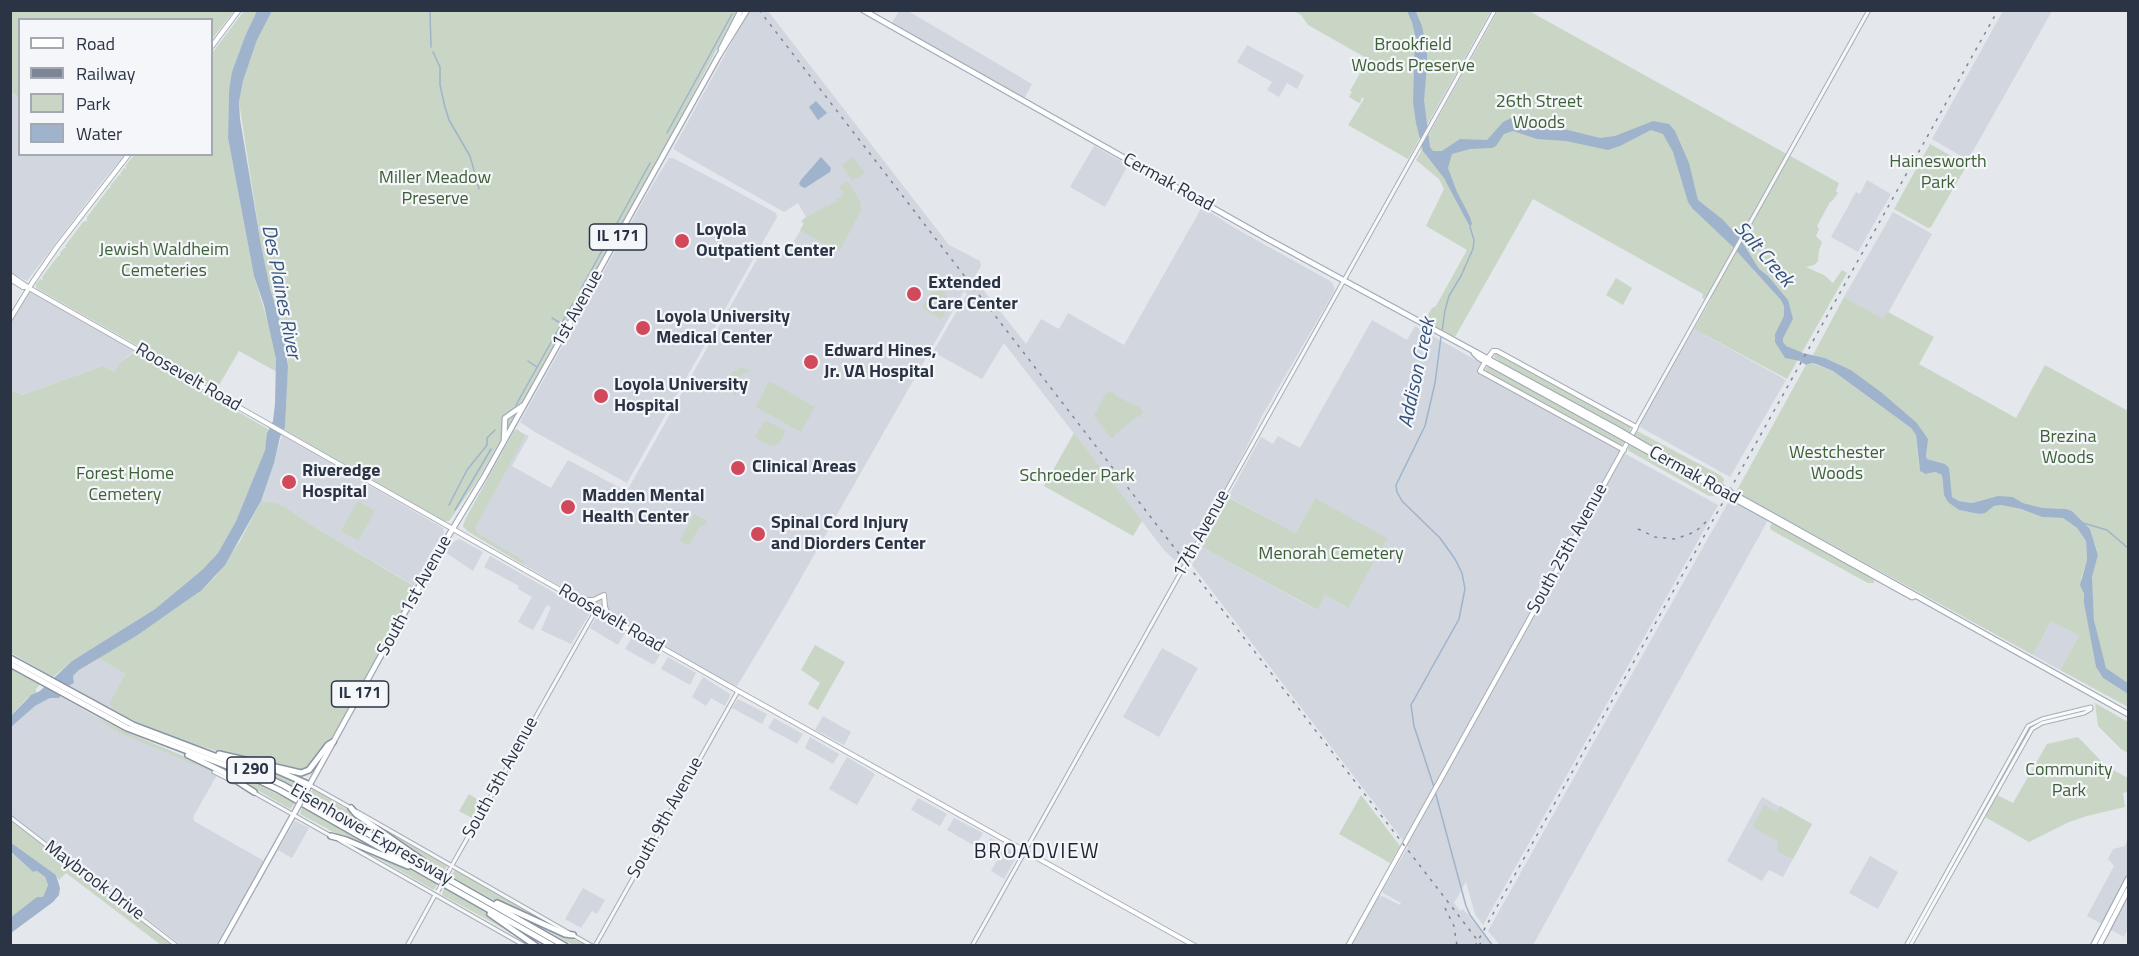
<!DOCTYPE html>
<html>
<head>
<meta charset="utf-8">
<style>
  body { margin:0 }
  #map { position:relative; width:2139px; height:956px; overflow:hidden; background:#e4e7ec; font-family:"Titillium Web",sans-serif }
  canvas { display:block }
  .frame { position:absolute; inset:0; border:12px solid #2b3445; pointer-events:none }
  .legend { position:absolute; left:18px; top:18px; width:195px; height:138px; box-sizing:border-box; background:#f4f6f9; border:2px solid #a4a8b1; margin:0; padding:8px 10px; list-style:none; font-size:18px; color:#2b3445 }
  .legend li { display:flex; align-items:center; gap:12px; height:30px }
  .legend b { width:30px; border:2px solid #a4a8b1 }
</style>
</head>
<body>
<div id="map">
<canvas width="2139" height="956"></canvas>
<div class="frame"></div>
<ul class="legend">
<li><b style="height:8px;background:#fff"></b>Road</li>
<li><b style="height:8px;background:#7d8696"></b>Railway</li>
<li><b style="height:16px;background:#c9d6c5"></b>Park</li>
<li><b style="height:16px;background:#9fb4cc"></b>Water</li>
</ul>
</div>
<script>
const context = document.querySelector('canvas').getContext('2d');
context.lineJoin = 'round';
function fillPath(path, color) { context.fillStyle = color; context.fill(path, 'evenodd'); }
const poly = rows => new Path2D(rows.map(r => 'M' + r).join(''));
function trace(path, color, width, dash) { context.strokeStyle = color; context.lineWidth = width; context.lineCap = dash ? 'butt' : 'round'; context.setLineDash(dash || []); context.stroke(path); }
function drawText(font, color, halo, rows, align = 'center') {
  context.font = font + ' "Titillium Web",sans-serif'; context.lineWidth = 4.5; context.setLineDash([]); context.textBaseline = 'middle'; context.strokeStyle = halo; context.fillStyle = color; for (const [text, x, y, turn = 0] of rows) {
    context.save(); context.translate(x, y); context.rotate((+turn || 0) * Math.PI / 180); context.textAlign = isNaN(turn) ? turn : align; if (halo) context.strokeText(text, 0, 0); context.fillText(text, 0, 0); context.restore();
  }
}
fillPath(poly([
  [749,11,768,11,949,245,980,261,981,266,974,278,1026,344,1041,319,1059,329,1068,313,1124,345,1202,207,1233,227,1332,282,1335,290,1263,414,1232,476,1181,566,1164,550,1004,343,982,379,933,352,967,294,964,291,784,608,737,686,734,686,656,642,502,552,463,527,466,518,516,430,529,436,512,466,551,488,568,460,622,489,628,489,766,243,786,255,804,224,801,221,806,217,798,203,784,212,673,149],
  [899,11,908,11,1032,84,1025,97,1021,97,892,23],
  [2003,11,2052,11,1968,160,1932,139],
  [1247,45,1304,75,1297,89,1287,83,1279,97,1267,90,1272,82,1237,62],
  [10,92,19,97,20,154,120,154,124,156,105,178,27,281,11,273],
  [1094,146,1128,165,1105,207,1070,187],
  [669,158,673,158,736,191,776,213,777,217,627,483,535,432,520,422,647,194],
  [1867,180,1891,194,1858,252,1831,237,1856,192,1860,194],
  [1893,212,1932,234,1884,320,1844,297],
  [29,290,135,351,119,363,114,372,103,366,22,395,11,389,11,323],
  [1372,320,1407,340,1415,326,1481,363,1477,372,1718,505,1483,925,1475,914,1466,882,1454,903,1460,911,1463,909,1492,945,1351,945,1378,897,1382,896,1400,905,1401,903,1383,893,1383,889,1408,847,1192,565,1202,547,1316,610,1325,595,1348,608,1315,498,1296,533,1228,497,1261,437,1273,444,1278,436,1300,448],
  [1694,329,1786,380,1730,477,1640,427,1643,417],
  [282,435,443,528,444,533,429,556,415,586,313,526,285,507,276,503,261,501],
  [1730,499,1768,520,1533,945,1500,945,1488,931],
  [459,539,483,552,473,571,445,552,452,543],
  [490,556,590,613,571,644,541,630,551,607,547,605,533,630,518,622,532,597,518,589,519,586,484,567],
  [597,616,625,633,618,645,590,628],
  [2051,621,2079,636,2060,670,2033,655],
  [632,637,661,653,654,665,625,649],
  [1162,648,1198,668,1159,737,1123,717],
  [668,657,696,673,690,685,661,669],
  [98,658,125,674,109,703,113,708,120,713,119,716,70,689,68,686,74,683,73,676,79,670],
  [703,677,730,694,730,696,725,706,711,698,706,706,692,697],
  [60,696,91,714,115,731,206,769,217,775,193,817,194,821,264,861,216,945,181,945,11,815,11,727,35,706,50,698],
  [738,699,767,714,762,724,732,708],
  [823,716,851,732,844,745,815,730],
  [774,718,803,734,797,744,768,728],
  [810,737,839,754,833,764,805,748],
  [847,757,875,774,857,805,829,789],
  [1762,797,1812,824,1783,877,1769,870,1762,881,1727,861],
  [918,798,947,814,940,826,911,810],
  [954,818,983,833,975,846,947,830],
  [295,821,309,828,292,858,278,850],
  [990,838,1018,854,1004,879,991,871,998,859,983,850],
  [2128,839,2128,876,2102,924,2087,916,2114,866,2108,859,2113,849,2125,846],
  [1870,856,1898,872,1878,909,1849,893],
  [583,888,605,900,597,914,592,911,581,928,565,919],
  [2128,894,2128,928,2124,937,2109,929]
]), '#d2d6de');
fillPath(poly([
  [11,10,234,10,234,11,212,39,212,20,20,20,19,97,11,92],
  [244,11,257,11,246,34,229,91,228,138,254,276,272,335,276,359,277,372,239,351,216,390,36,288,36,284,40,279,43,280,42,277,58,256,60,256,60,253,64,248,66,248,65,246,83,222,87,221,87,217,109,188,111,188,110,186,119,175,121,176,120,174,124,168,127,169,125,166,134,155,212,154,212,53],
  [272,11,737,11,667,143,513,418,477,481,449,521,444,521,285,430,288,358,283,331,270,288,261,245,239,102,243,81,257,40],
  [1294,11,1491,11,1408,159,1348,125,1364,99,1362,97,1360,103,1357,102,1349,97,1351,93,1353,93,1350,91,1368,59,1308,25,1301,15],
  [1498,11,1529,11,1839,183,1836,191,1838,193,1833,200,1830,202,1817,226,1819,229,1816,236,1822,242,1819,250,1818,261,1814,265,1806,267,1824,275,1833,283,1842,270,1847,273,1787,379,1694,329,1711,299,1707,297,1705,299,1702,298,1703,294,1533,199,1455,337,1427,322,1426,318,1432,308,1436,306,1467,250,1426,226,1444,189,1439,179,1416,160,1421,152,1421,148],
  [1930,144,1967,165,1931,227,1928,228,1894,209],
  [853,157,865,173,852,181,842,165],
  [848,181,860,201,861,210,839,252,800,230,804,223,801,221,825,206,827,207,837,201,836,199,844,194,839,186],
  [1616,278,1632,288,1623,305,1606,295],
  [941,290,945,293,947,303,944,316,941,319,922,308,925,302,930,303,930,293],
  [1844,297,1883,319,1888,312,1934,337,1919,364,2016,418,2045,365,2128,411,2128,683,2106,668,2101,650,2094,620,2092,588,2092,577,2098,554,2090,529,2072,511,2066,509,2043,508,2023,503,2013,497,1991,498,1972,503,1959,501,1952,497,1945,464,1927,459,1926,456,1927,446,1916,422,1881,392,1851,370,1825,358,1813,355],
  [135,352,268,429,265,450,236,521,218,553,202,570,155,609,72,661,53,677,11,653,10,389,22,395,103,366,114,372,119,363],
  [1495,353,1631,426,1629,433,1507,366,1494,357],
  [1811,363,1833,371,1911,428,1916,435,1919,467,1926,474,1935,472,1942,475,1943,488,1959,510,1979,514,1994,506,2001,505,2021,509,2042,517,2063,518,2077,528,2086,541,2087,561,2081,578,2096,667,2103,678,2128,694,2128,707,2060,670,2079,636,2051,621,2033,655,1736,492,1806,365],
  [1487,367,1493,368,1625,441,1620,446,1488,373,1485,369],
  [741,368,751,370,742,374,737,380,736,396,729,388,728,379,732,372],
  [771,382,815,407,801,432,756,407,768,383],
  [1110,391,1114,392,1113,394,1137,407,1139,406,1143,412,1140,418,1138,416,1115,434,1115,437,1111,438,1094,416,1105,395],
  [765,420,786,431,779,443,770,446,755,437],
  [517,429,525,436,475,528,477,533,524,561,524,565,467,531,463,526,466,518,514,431],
  [1637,431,1720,475,1724,479,1723,485,1634,436],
  [1074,433,1142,521,1133,536,1044,486],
  [1630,444,1719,492,1715,496,1709,496,1629,451,1628,449],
  [1229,498,1296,533,1315,498,1387,538,1348,608,1325,595,1317,610,1202,547],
  [261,501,276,503,285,507,313,526,414,586,393,630,338,729,311,765,303,771,227,754,196,745,159,732,119,714,120,713,112,708,109,703,125,674,98,658,166,615,202,590,215,577,240,541],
  [358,501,375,511,358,541,341,531],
  [694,514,707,521,707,523,698,529,690,544,685,545,680,540],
  [1772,522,1857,569,1874,580,1874,583,1868,583,1771,530,1770,527],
  [815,645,845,662,818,710,808,704,820,683,801,670],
  [11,668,40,684,36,689,36,693,27,698,11,716],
  [2095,703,2128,722,2128,753,2121,749,2098,726],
  [91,714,124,731,214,769,212,772,115,731],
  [2078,737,2106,766,2128,778,2128,792,2123,793,2125,807,2087,816,2069,822,2029,842,1985,817,1997,795,2013,803,2047,744],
  [240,761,269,769,301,782,305,786,302,791],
  [216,766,249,780,295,803,290,809],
  [313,789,346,809,395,844,309,795],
  [469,794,483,803,474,819,459,811],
  [1361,795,1400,846,1390,863,1339,834],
  [1764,805,1777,812,1780,806,1812,824,1793,859,1777,851,1778,841,1753,827],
  [302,807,384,854,337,834,300,814],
  [360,816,447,866,444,872,429,864],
  [10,819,171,942,169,945,161,945,66,873,59,880,56,875,17,848,11,842],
  [358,847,404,866,437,884,434,890],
  [10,852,33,872,37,871,45,877,48,885,43,897,28,904,11,917],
  [455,870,555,927,559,930,492,899,451,876],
  [444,888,481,909,534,945,442,895],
  [521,916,580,942,587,945,573,945]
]), '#c9d6c5');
fillPath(poly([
  [257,11,272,11,257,40,243,81,239,102,240,119,261,245,270,288,283,331,288,366,285,428,280,437,274,463,261,501,225,565,202,590,136,636,79,670,73,676,74,683,68,686,59,698,50,698,35,706,11,727,11,716,31,695,40,691,72,661,155,609,202,570,218,553,236,521,265,450,267,433,273,421,275,404,276,359,264,305,254,276,228,138,229,91,232,72,246,34],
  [1407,11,1416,12,1422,26,1427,50,1427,66,1424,100,1430,147,1433,151,1442,151,1460,139,1487,140,1503,122,1513,117,1535,126,1568,130,1600,138,1615,136,1653,121,1669,124,1675,131,1689,163,1698,200,1722,219,1739,237,1759,269,1768,276,1788,300,1793,319,1783,338,1783,342,1786,346,1803,353,1825,358,1851,370,1881,392,1916,422,1928,439,1926,456,1927,459,1945,464,1949,468,1952,497,1959,501,1972,503,1998,496,2013,497,2023,503,2043,508,2066,509,2072,511,2090,529,2098,555,2092,577,2094,620,2106,668,2128,683,2128,694,2103,678,2096,667,2084,603,2084,594,2080,585,2087,560,2086,541,2077,528,2063,518,2042,517,2021,509,2001,505,1994,506,1985,513,1979,514,1959,510,1948,502,1944,495,1942,475,1935,472,1926,474,1920,471,1916,435,1911,428,1833,371,1816,364,1811,363,1806,365,1800,361,1785,358,1775,342,1775,334,1784,316,1784,306,1781,300,1732,246,1693,209,1688,202,1673,152,1663,134,1651,130,1620,146,1608,150,1566,141,1537,139,1513,131,1504,134,1496,146,1492,148,1470,149,1452,154,1448,168,1457,192,1470,217,1472,224,1470,227,1444,178,1423,151,1416,123,1413,102,1415,35,1412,22],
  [816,101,827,113,818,120,809,107],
  [821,157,831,168,830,172,805,188,802,187,799,184,801,180],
  [10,842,56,875,60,888,59,895,53,902,11,933,11,917,37,897,43,897,48,885,45,877,37,871,33,872,11,852]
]), '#9fb4cc');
trace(poly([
  [430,10,431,47],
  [433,52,440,67,440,85,445,107,449,120,470,156,479,189],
  [667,133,732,14],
  [581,289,650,163],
  [552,318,562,324],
  [1442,332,1445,310,1449,296,1461,276,1473,249,1474,240,1470,227],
  [528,361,537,367],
  [516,405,573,303],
  [449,505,467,470,487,445,487,438,495,430],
  [455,510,491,449],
  [2083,523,2107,530,2128,548],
  [1434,787,1414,726,1411,705,1459,619,1465,589,1462,573,1455,559,1440,538,1402,501,1397,492,1396,485,1425,426,1435,383,1441,337],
  [1435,791,1466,906,1470,915,1493,946]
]), '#9fb4cc', 1.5);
const tertiary = poly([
  [1636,427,1869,10],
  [214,772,234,782],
  [310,785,351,808],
  [253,792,331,836],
  [356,811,592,946],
  [10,817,177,946],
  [339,840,525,946],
  [451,867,596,610],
  [407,946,435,895],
  [595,946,738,691],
  [972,946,1495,10],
  [1906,946,2028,726,2042,719,2091,707],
  [1910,946,2032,729,2042,723,2084,713,2091,709]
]);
const secondary = poly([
  [212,46,239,10],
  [10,275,29,288,738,691,1195,946],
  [10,279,23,287,28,287],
  [10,319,32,283,57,247,129,154],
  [1485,362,1480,371,1624,450],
  [579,600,594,600,604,595,605,607,610,618],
  [1348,946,1636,427,1497,351,1493,351,1488,358]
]);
const primary = poly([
  [863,10,1264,237,1617,429],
  [721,49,741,10],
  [1474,353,1479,358,1615,433],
  [504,440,505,418,522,406],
  [1644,445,1710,481],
  [1642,448,1708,484],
  [1784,522,2128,714],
  [1782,525,1912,597,1915,596],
  [309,786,432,563,484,477,718,57,747,10],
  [220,946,296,810],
  [2093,946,2128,879],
  [2099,946,2128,890]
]);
const motorway = poly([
  [10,658,133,725,249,769,283,785,565,946],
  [10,664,127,728,235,769,279,790,553,946],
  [219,754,301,773,309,770,328,745,333,742],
  [188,755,223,772,254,792],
  [278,771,310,785],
  [351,808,356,814,423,861],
  [331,836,346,840,408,866],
  [497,903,565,934,573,935],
  [490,914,536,946]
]);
trace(tertiary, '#a9aeb7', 5);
trace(secondary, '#a9aeb7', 6);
trace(primary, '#a3abb8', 7);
trace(motorway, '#8b94a3', 8);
trace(tertiary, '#f7f8fa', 3);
trace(secondary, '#fff', 4);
trace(primary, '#fff', 4.5);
trace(motorway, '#fff', 5);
trace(poly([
  [759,10,1482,946],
  [1638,529,1655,537,1675,539,1695,532,1709,519],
  [1445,908,1454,926,1457,946],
  [1475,946,1998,10]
]), '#7d8696', 1.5, [3, 6]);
const tertiaryBridge = poly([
  [438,891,450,869]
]);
const primaryBridge = poly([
  [1617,429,1644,445],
  [1615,433,1642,448],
  [1710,481,1784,522],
  [1708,484,1782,525],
  [296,810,308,788]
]);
trace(tertiaryBridge, '#a9aeb7', 5, []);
trace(primaryBridge, '#a3abb8', 7, []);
trace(tertiaryBridge, '#f7f8fa', 3);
trace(primaryBridge, '#fff', 4.5);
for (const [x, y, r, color] of [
  [682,241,8,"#d1495b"],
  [914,294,8,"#d1495b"],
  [643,328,8,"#d1495b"],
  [811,362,8,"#d1495b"],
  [601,396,8,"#d1495b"],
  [738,468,8,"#d1495b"],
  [289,482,8,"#d1495b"],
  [568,507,8,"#d1495b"],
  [758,534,8,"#d1495b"]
]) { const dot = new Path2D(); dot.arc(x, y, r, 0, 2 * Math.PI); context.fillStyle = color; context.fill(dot); trace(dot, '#f4f6f9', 2); }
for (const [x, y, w] of [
  [618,237,57],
  [360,694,57],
  [251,770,48]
]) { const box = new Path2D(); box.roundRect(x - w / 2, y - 13, w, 26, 4.5); context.fillStyle = '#f4f6f9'; context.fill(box); trace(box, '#2b3445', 1.5); }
drawText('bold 16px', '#2b3445', null, [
  ["IL 171",618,237],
  ["IL 171",360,694],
  ["I 290",251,770]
]);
drawText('18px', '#3f6138', '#f4f6f9', [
  ["Brookfield",1413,46],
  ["Woods Preserve",1413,67],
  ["26th Street",1539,103],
  ["Woods",1539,124],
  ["Hainesworth",1938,163],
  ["Park",1938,184],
  ["Miller Meadow",435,179],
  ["Preserve",435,200],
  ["Jewish Waldheim",164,251],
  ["Cemeteries",164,272],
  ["Brezina",2068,438],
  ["Woods",2068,459],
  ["Westchester",1837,454],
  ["Woods",1837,475],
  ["Forest Home",125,475],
  ["Cemetery",125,496],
  ["Schroeder Park",1077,477],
  ["Menorah Cemetery",1331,555],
  ["Community",2069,771],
  ["Park",2069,792]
]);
drawText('18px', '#2b3445', '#f4f6f9', [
  ["Cermak Road",1168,183,29],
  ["1st Avenue",578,309,-61],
  ["Roosevelt Road",188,378,30],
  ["Cermak Road",1694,476,29],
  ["17th Avenue",1202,534,-61],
  ["South 25th Avenue",1568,549,-61],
  ["South 1st Avenue",415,596,-61],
  ["Roosevelt Road",611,619,30],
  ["South 5th Avenue",501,778,-61],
  ["South 9th Avenue",666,818,-61],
  ["Eisenhower Expressway",371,835,30],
  ["Maybrook Drive",94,881,37]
]);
drawText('bold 18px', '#2b3445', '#f4f6f9', [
  ["Loyola",696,231],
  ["Outpatient Center",696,252],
  ["Extended",928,284],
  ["Care Center",928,305],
  ["Loyola University",656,318],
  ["Medical Center",656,339],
  ["Edward Hines,",824,352],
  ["Jr. VA Hospital",824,373],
  ["Loyola University",614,386],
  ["Hospital",614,407],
  ["Clinical Areas",752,468],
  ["Riveredge",302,472],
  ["Hospital",302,493],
  ["Madden Mental",582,497],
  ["Health Center",582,518],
  ["Spinal Cord Injury",771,524],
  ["and Diorders Center",771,545]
], 'left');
drawText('italic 20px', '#34527a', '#f4f6f9', [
  ["Salt Creek",1763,255,49],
  ["Des Plaines River",280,292,79],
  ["Addison Creek",1418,373,-78]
]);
context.letterSpacing = '1.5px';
drawText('21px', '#1d2536', '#f4f6f9', [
  ["BROADVIEW",1037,853]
]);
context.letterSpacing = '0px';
</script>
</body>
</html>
